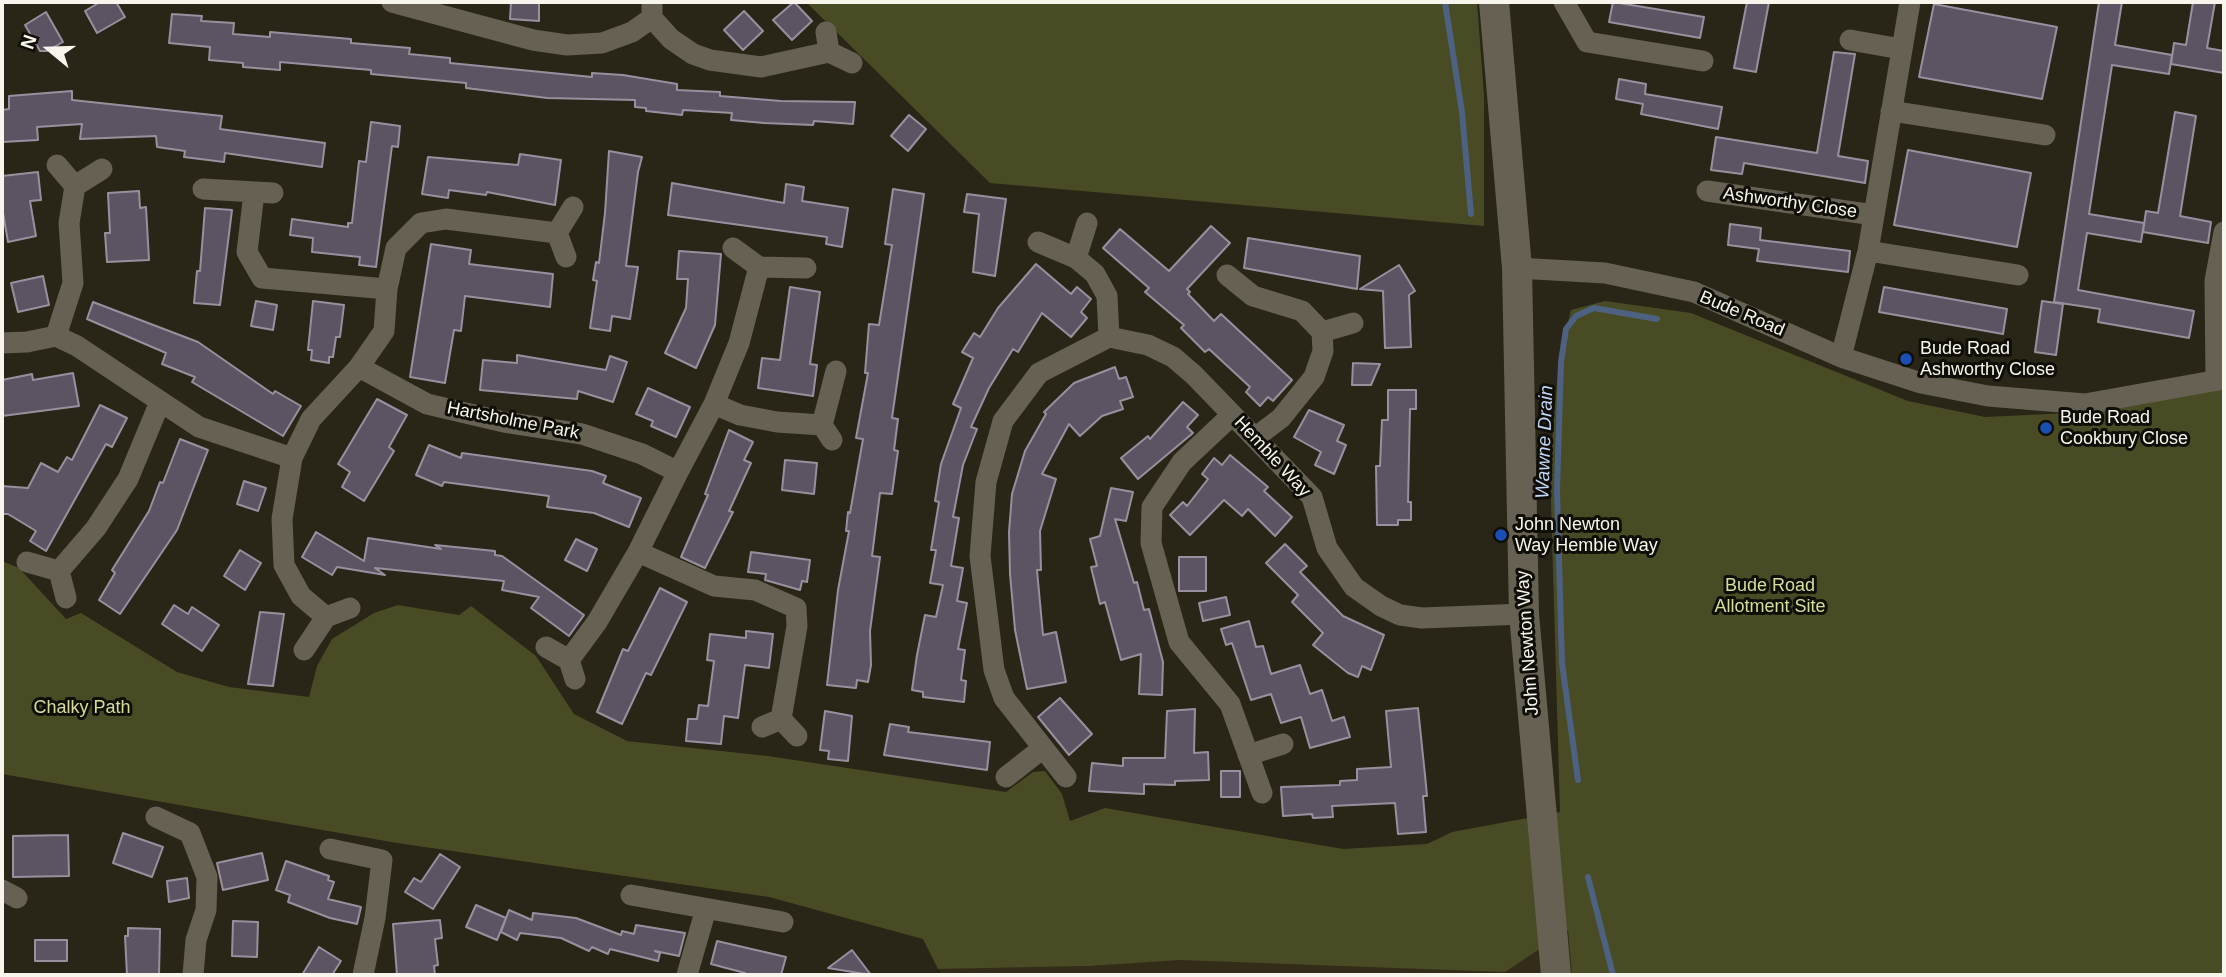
<!DOCTYPE html>
<html>
<head>
<meta charset="utf-8">
<style>
  body { margin:0 }
  #map { position:relative; width:2226px; height:977px; overflow:hidden; background:#292517; font-family:Arial,sans-serif }
  canvas { display:block }
  .frame { position:absolute; inset:0; border:4px solid #f7f5ec; pointer-events:none }
  .north { position:absolute; left:14px; top:14px; width:70px; height:70px; -webkit-text-stroke:5px #100e08; paint-order:stroke; rotate:289deg; font-size:19px; font-weight:700; line-height:28px; text-align:center; color:#f7f5ec }
  .north::after { content:''; display:block; margin:auto; width:24px; height:32px; background:#f7f5ec; clip-path:polygon(50% 0,100% 100%,50% 72%,0 100%) }
</style>
</head>
<body>
<div id="map">
<canvas width="2226" height="977"></canvas>
<div class="frame"></div>
<div class="north">N</div>
</div>
<script>
const context = document.querySelector('canvas').getContext('2d');
context.lineJoin = 'round';
function fillPath(path, color) { context.fillStyle = color; context.fill(path, 'evenodd'); }
const poly = rows => new Path2D(rows.map(r => 'M' + r).join(''));
function trace(path, color, width, dash) { context.strokeStyle = color; context.lineWidth = width; context.lineCap = dash ? 'butt' : 'round'; context.setLineDash(dash || []); context.stroke(path); }
function drawText(font, color, halo, rows, align = 'center') {
  context.font = font + ' Arial,sans-serif'; context.lineWidth = 6; context.setLineDash([]); context.textBaseline = 'middle'; context.strokeStyle = halo; context.fillStyle = color; for (const [text, x, y, turn = 0] of rows) {
    context.save(); context.translate(x, y); context.rotate((+turn || 0) * Math.PI / 180); context.textAlign = isNaN(turn) ? turn : align; if (halo) context.strokeText(text, 0, 0); context.fillText(text, 0, 0); context.restore();
  }
}
fillPath(poly([
  [1568,930,1572,975,942,975,938,969,1089,966]
]), '#322c18');
fillPath(poly([
  [806,2,1477,2,1484,95,1484,226,990,183],
  [1605,301,1691,313,1908,401,1985,417,2089,412,2224,388,2224,975,1572,975,1568,930,1505,972,1180,960,1089,966,938,969,923,939,769,897,397,843,2,774,2,561,19,568,66,619,81,613,177,672,229,687,309,697,317,666,332,639,374,613,398,605,459,615,471,606,536,656,574,714,627,741,768,756,1006,792,1033,772,1045,771,1062,794,1070,821,1105,808,1343,849,1427,844,1452,832,1560,812,1550,468,1559,358,1571,310]
]), '#494b25');
trace(poly([
  [1445,2,1462,112,1471,214],
  [1578,780,1562,663,1557,490,1561,362,1566,329,1576,316,1594,308,1657,319],
  [1588,877,1613,975]
]), '#4d6181', 6);
const building = poly([
  [100,2,116,2,125,17,97,33,85,11,100,2],
  [511,2,539,2,539,21,510,19,511,2],
  [794,2,812,21,792,40,773,20,794,2],
  [1613,2,1704,17,1700,38,1609,22,1613,2],
  [1747,2,1769,2,1756,72,1734,68,1747,2],
  [2099,2,2122,2,2115,45,2172,55,2169,74,2112,65,2089,214,2144,223,2141,242,2087,233,2078,290,2194,311,2189,338,2098,322,2100,309,2054,302,2099,2],
  [2193,2,2215,2,2207,48,2224,51,2224,73,2171,64,2174,43,2186,45,2193,2],
  [1934,4,2057,27,2042,99,1919,77,1934,4],
  [744,11,763,31,743,50,724,30,744,11],
  [46,12,63,42,47,51,40,51,25,25,46,12],
  [172,14,202,16,201,21,234,23,233,34,270,37,270,32,351,39,351,43,410,48,409,54,450,58,450,63,592,77,592,73,623,75,677,84,677,90,720,92,720,96,781,101,855,102,853,124,814,121,813,125,764,123,731,120,732,113,683,110,682,115,646,111,646,108,635,107,635,100,547,98,466,88,466,83,371,74,371,70,280,62,280,70,243,67,243,63,209,60,210,47,169,43,172,14],
  [1834,52,1855,54,1838,156,1868,161,1865,183,1744,163,1742,174,1711,170,1716,137,1817,153,1834,52],
  [1619,79,1646,84,1645,94,1722,107,1718,129,1641,114,1643,104,1616,99,1619,79],
  [72,91,72,100,222,116,220,129,325,143,322,167,225,153,224,162,184,157,185,151,157,147,156,136,80,139,82,124,37,127,38,140,2,142,2,110,9,109,9,96,72,91],
  [2175,112,2196,116,2180,216,2211,222,2208,243,2143,232,2146,211,2158,213,2175,112],
  [909,115,926,129,908,151,891,136,909,115],
  [371,122,400,126,398,147,392,146,376,267,359,265,360,257,312,252,313,238,290,235,292,219,348,227,348,223,352,223,359,161,366,162,371,122],
  [1908,150,2031,173,2017,247,1894,225,1908,150],
  [609,151,642,157,638,172,626,266,638,267,630,319,612,316,610,331,590,328,597,281,593,280,596,262,599,263,605,213,609,151],
  [520,154,561,160,555,205,487,192,486,195,449,190,448,198,422,194,428,157,518,165,520,154],
  [38,172,41,200,30,201,36,236,8,242,2,207,2,176,38,172],
  [672,183,784,203,786,184,804,187,802,201,848,208,842,247,826,244,827,237,668,215,672,183],
  [893,189,924,194,892,418,898,419,894,450,898,451,892,494,880,493,872,556,880,557,870,631,871,665,868,682,857,680,856,688,827,685,838,590,849,531,846,531,848,512,850,513,863,439,856,438,868,373,865,373,869,324,879,325,892,245,885,244,893,189],
  [139,191,140,208,146,207,149,260,107,262,105,233,110,233,108,193,139,191],
  [967,194,1006,199,995,276,973,272,979,214,964,212,967,194],
  [205,208,232,210,220,305,194,303,197,271,200,271,205,208],
  [1730,224,1761,228,1760,240,1850,251,1848,272,1757,261,1759,249,1728,245,1730,224],
  [1211,226,1230,243,1187,289,1190,292,1188,294,1214,321,1221,314,1292,380,1273,401,1268,397,1260,406,1246,392,1250,387,1209,349,1205,352,1181,328,1184,325,1145,292,1149,288,1103,248,1120,229,1169,271,1211,226],
  [1248,238,1360,256,1357,289,1244,268,1248,238],
  [431,244,471,250,469,264,553,274,550,307,465,296,461,331,454,330,445,383,410,377,431,244],
  [679,251,721,254,715,325,696,368,665,353,686,308,688,279,677,279,679,251],
  [1036,264,1071,294,1077,287,1091,299,1081,312,1087,318,1071,337,1042,313,1018,352,1013,349,989,388,971,427,977,429,963,465,953,517,959,518,951,566,963,568,957,601,967,603,958,649,965,650,961,680,966,681,964,702,923,697,923,692,912,690,917,655,925,615,936,617,943,585,930,583,936,550,931,550,939,502,935,501,941,464,961,408,953,404,973,358,962,352,974,333,980,337,998,308,1036,264],
  [1399,265,1415,291,1409,295,1411,347,1385,348,1383,291,1360,289,1399,265],
  [43,276,49,305,18,312,11,283,43,276],
  [790,287,820,292,810,364,817,365,813,396,758,388,762,358,780,360,790,287],
  [1884,287,2007,309,2003,334,1879,312,1884,287],
  [256,301,277,305,273,330,251,326,256,301],
  [313,301,344,305,340,337,336,337,333,357,329,357,329,363,311,360,312,350,308,350,313,301],
  [2042,301,2063,304,2056,355,2035,352,2042,301],
  [93,302,198,342,273,394,275,391,301,406,283,436,192,382,195,377,162,364,166,353,87,319,93,302],
  [517,355,606,370,610,356,627,362,613,402,578,391,577,399,480,390,483,360,517,363,517,355],
  [1353,363,1380,364,1371,385,1352,385,1353,363],
  [1115,367,1119,379,1126,377,1133,397,1120,401,1123,409,1102,416,1080,436,1069,424,1042,474,1056,479,1040,531,1041,570,1037,570,1043,635,1056,632,1066,682,1027,689,1015,630,1010,574,1009,532,1012,494,1025,451,1046,414,1044,412,1074,383,1115,367],
  [73,373,79,406,2,416,2,380,32,374,33,380,73,373],
  [648,388,690,407,676,437,651,426,653,421,636,414,648,388],
  [1388,390,1416,390,1416,409,1410,409,1408,502,1411,502,1411,520,1398,520,1398,525,1377,525,1376,466,1380,466,1382,420,1388,420,1388,390],
  [377,399,407,415,389,447,394,451,364,501,342,487,350,472,338,464,377,399],
  [1183,402,1198,415,1187,427,1193,433,1138,479,1121,458,1148,436,1150,439,1183,402],
  [100,405,127,418,112,447,106,444,46,551,30,541,36,531,8,514,2,514,2,486,28,488,41,463,58,472,67,457,72,460,100,405],
  [1309,410,1344,425,1337,441,1346,445,1334,474,1315,465,1321,452,1294,437,1309,410],
  [729,430,753,442,744,460,751,463,729,511,733,512,705,568,681,557,708,495,705,494,729,430],
  [180,439,208,450,177,530,120,614,99,600,115,573,112,570,149,511,160,482,163,483,180,439],
  [429,445,461,458,462,453,592,471,606,476,603,483,641,498,629,527,594,513,547,507,549,496,444,482,442,486,416,475,429,445],
  [1230,455,1268,487,1264,491,1292,517,1275,536,1248,509,1242,516,1224,500,1190,535,1170,515,1183,502,1187,506,1208,479,1202,474,1214,458,1222,465,1230,455],
  [785,460,817,463,814,494,782,490,785,460],
  [244,481,266,488,258,511,237,504,244,481],
  [1111,488,1133,492,1126,521,1115,519,1134,583,1137,582,1144,610,1149,609,1163,662,1162,695,1139,694,1141,654,1121,660,1105,602,1100,604,1091,567,1097,566,1090,539,1100,536,1111,488],
  [316,532,364,561,368,538,441,549,435,545,495,551,495,555,502,556,584,615,569,636,531,608,539,597,502,590,504,581,375,568,385,575,337,567,332,575,302,557,316,532],
  [576,539,597,549,587,571,565,560,576,539],
  [1285,544,1307,566,1300,572,1343,616,1384,635,1371,670,1362,666,1358,677,1348,673,1313,645,1323,633,1292,602,1298,595,1266,563,1285,544],
  [240,550,261,563,245,590,224,576,240,550],
  [751,552,810,560,807,582,802,581,800,590,765,580,766,574,748,572,751,552],
  [1179,557,1206,557,1206,591,1179,591,1179,557],
  [660,588,687,602,651,675,646,673,622,724,597,712,623,649,628,651,660,588],
  [1226,597,1230,615,1203,621,1199,603,1226,597],
  [174,605,188,614,192,607,219,625,202,651,162,624,174,605],
  [260,612,284,614,273,686,248,684,260,612],
  [1249,621,1256,647,1263,646,1271,674,1300,665,1310,694,1322,690,1332,721,1344,717,1350,737,1310,748,1301,717,1281,723,1271,694,1251,700,1232,643,1226,645,1221,629,1249,621],
  [746,631,773,634,769,668,745,665,738,718,724,716,721,744,686,741,688,719,697,719,699,705,708,706,714,661,707,660,710,634,746,638,746,631],
  [1060,698,1092,734,1069,755,1038,717,1060,698],
  [1418,708,1425,775,1427,796,1423,796,1426,832,1398,834,1395,803,1332,806,1333,817,1313,818,1312,814,1283,816,1281,787,1340,785,1340,781,1357,780,1357,769,1391,767,1386,711,1418,708],
  [1195,709,1194,753,1208,752,1209,780,1175,781,1175,785,1144,784,1144,794,1089,791,1092,763,1123,766,1123,758,1165,758,1167,711,1195,709],
  [825,711,852,716,848,761,828,759,829,751,820,750,825,711],
  [890,724,909,727,908,732,990,742,987,770,884,755,890,724],
  [1221,771,1240,771,1240,797,1221,797,1221,771],
  [123,833,163,847,152,877,113,863,123,833],
  [68,835,69,876,13,877,13,836,68,835],
  [262,853,268,880,223,890,217,863,262,853],
  [440,854,460,867,433,909,405,892,414,878,421,882,440,854],
  [286,861,329,876,328,880,334,882,328,899,361,907,357,924,330,918,288,902,290,895,276,890,286,861],
  [187,878,189,898,169,902,167,881,187,878],
  [476,905,506,918,497,940,466,927,476,905],
  [509,910,532,920,533,913,576,918,621,935,622,931,634,934,636,925,685,933,679,956,655,951,660,953,658,961,610,949,608,954,592,947,589,951,561,938,520,933,517,940,501,932,509,910],
  [440,920,442,938,435,939,438,965,434,966,435,975,397,975,393,924,440,920],
  [233,921,258,922,257,957,232,956,233,921],
  [128,928,160,929,159,975,127,975,125,936,128,936,128,928],
  [35,940,67,940,67,961,35,961,35,940],
  [717,941,786,957,781,975,744,975,745,973,711,964,717,941],
  [319,947,341,961,332,975,302,975,319,947],
  [852,950,871,975,828,968,852,950]
]);
fillPath(building, '#5c5462');
trace(building, '#99909f', 2);
trace(poly([
  [392,2,533,40,567,45,602,43,632,32,652,18,652,2],
  [1564,2,1587,42,1703,61],
  [652,18,671,39,693,54,710,60,761,67,829,52],
  [826,32,829,52,852,63],
  [1850,40,1901,49],
  [1891,111,2045,135],
  [57,165,75,186,102,169],
  [203,189,273,193],
  [1707,191,1874,215],
  [254,193,247,252,262,278,387,289],
  [1038,242,1076,258,1095,274,1107,296,1109,337],
  [733,248,759,267,806,268],
  [1868,251,2018,275],
  [566,257,557,233,573,207],
  [1076,258,1087,223],
  [1517,268,1605,273,1694,292,1841,357,1921,383,1988,396,2085,404,2224,379],
  [1227,275,1253,296,1302,311,1322,332,1323,351,1314,377,1281,418,1256,437],
  [1322,332,1353,323],
  [56,336,73,283,69,223,75,186],
  [2,343,27,342,56,336,77,346,199,427,292,458,311,419,359,367,427,404,504,422,582,434,642,454,678,472,638,552,597,622,569,660],
  [1841,357,1868,251,1910,2],
  [359,367,384,331,387,289,396,248,421,223,446,219,557,233],
  [2216,380,2215,281,2224,232],
  [714,404,740,415,777,422,822,425,832,440],
  [1232,415,1182,462,1152,507,1151,543,1179,642,1230,704,1262,793],
  [822,425,836,371],
  [292,458,282,519,284,565,301,596,326,617,350,608],
  [678,472,714,404,739,343,759,267],
  [638,552,714,586,755,590,796,608,797,626,781,719],
  [27,562,59,571,66,598],
  [59,571,96,528,128,479,160,402],
  [546,647,569,660,575,679],
  [304,650,326,617],
  [762,727,781,719,797,736],
  [1248,755,1283,744],
  [1006,777,1043,748],
  [1066,777,1004,698,994,670,980,556,986,482,1003,421,1039,373,1109,337,1148,345,1173,357,1194,375,1312,497,1327,548,1354,587,1381,606,1400,615,1422,618,1524,614],
  [156,817,190,833,207,877,206,910,196,940,193,975],
  [330,849,382,860,375,918,363,975],
  [2,890,17,898],
  [631,895,783,922],
  [687,975,706,909]
]), '#666152', 21);
trace(poly([
  [1494,2,1517,268,1524,614,1556,975]
]), '#666152', 30);
for (const [x, y, r, color] of [
  [1906,359,7,"#1a4fb4"],
  [2046,428,7,"#1a4fb4"],
  [1501,535,7,"#1a4fb4"]
]) { const dot = new Path2D(); dot.arc(x, y, r, 0, 2 * Math.PI); context.fillStyle = color; context.fill(dot); trace(dot, '#100e08', 2.5); }
drawText('18px', '#f7f5ec', '#100e08', [
  ["Ashworthy Close",1790,203,8],
  ["Bude Road",1742,314,23],
  ["Hartsholme Park",513,421,11],
  ["Hemble Way",1272,457,47],
  ["John Newton Way",1528,643,-94]
]);
drawText('18px', '#f7f5ec', '#100e08', [
  ["Bude Road",1920,349],
  ["Ashworthy Close",1920,370],
  ["Bude Road",2060,418],
  ["Cookbury Close",2060,439],
  ["John Newton",1515,525],
  ["Way Hemble Way",1515,546]
], 'left');
drawText('18px', '#d7dc99', '#100e08', [
  ["Bude Road",1770,586],
  ["Allotment Site",1770,607],
  ["Chalky Path",82,708]
]);
drawText('italic 19px', '#c1d6f7', '#100e08', [
  ["Wawne Drain",1545,442,-88]
]);
</script>
</body>
</html>
